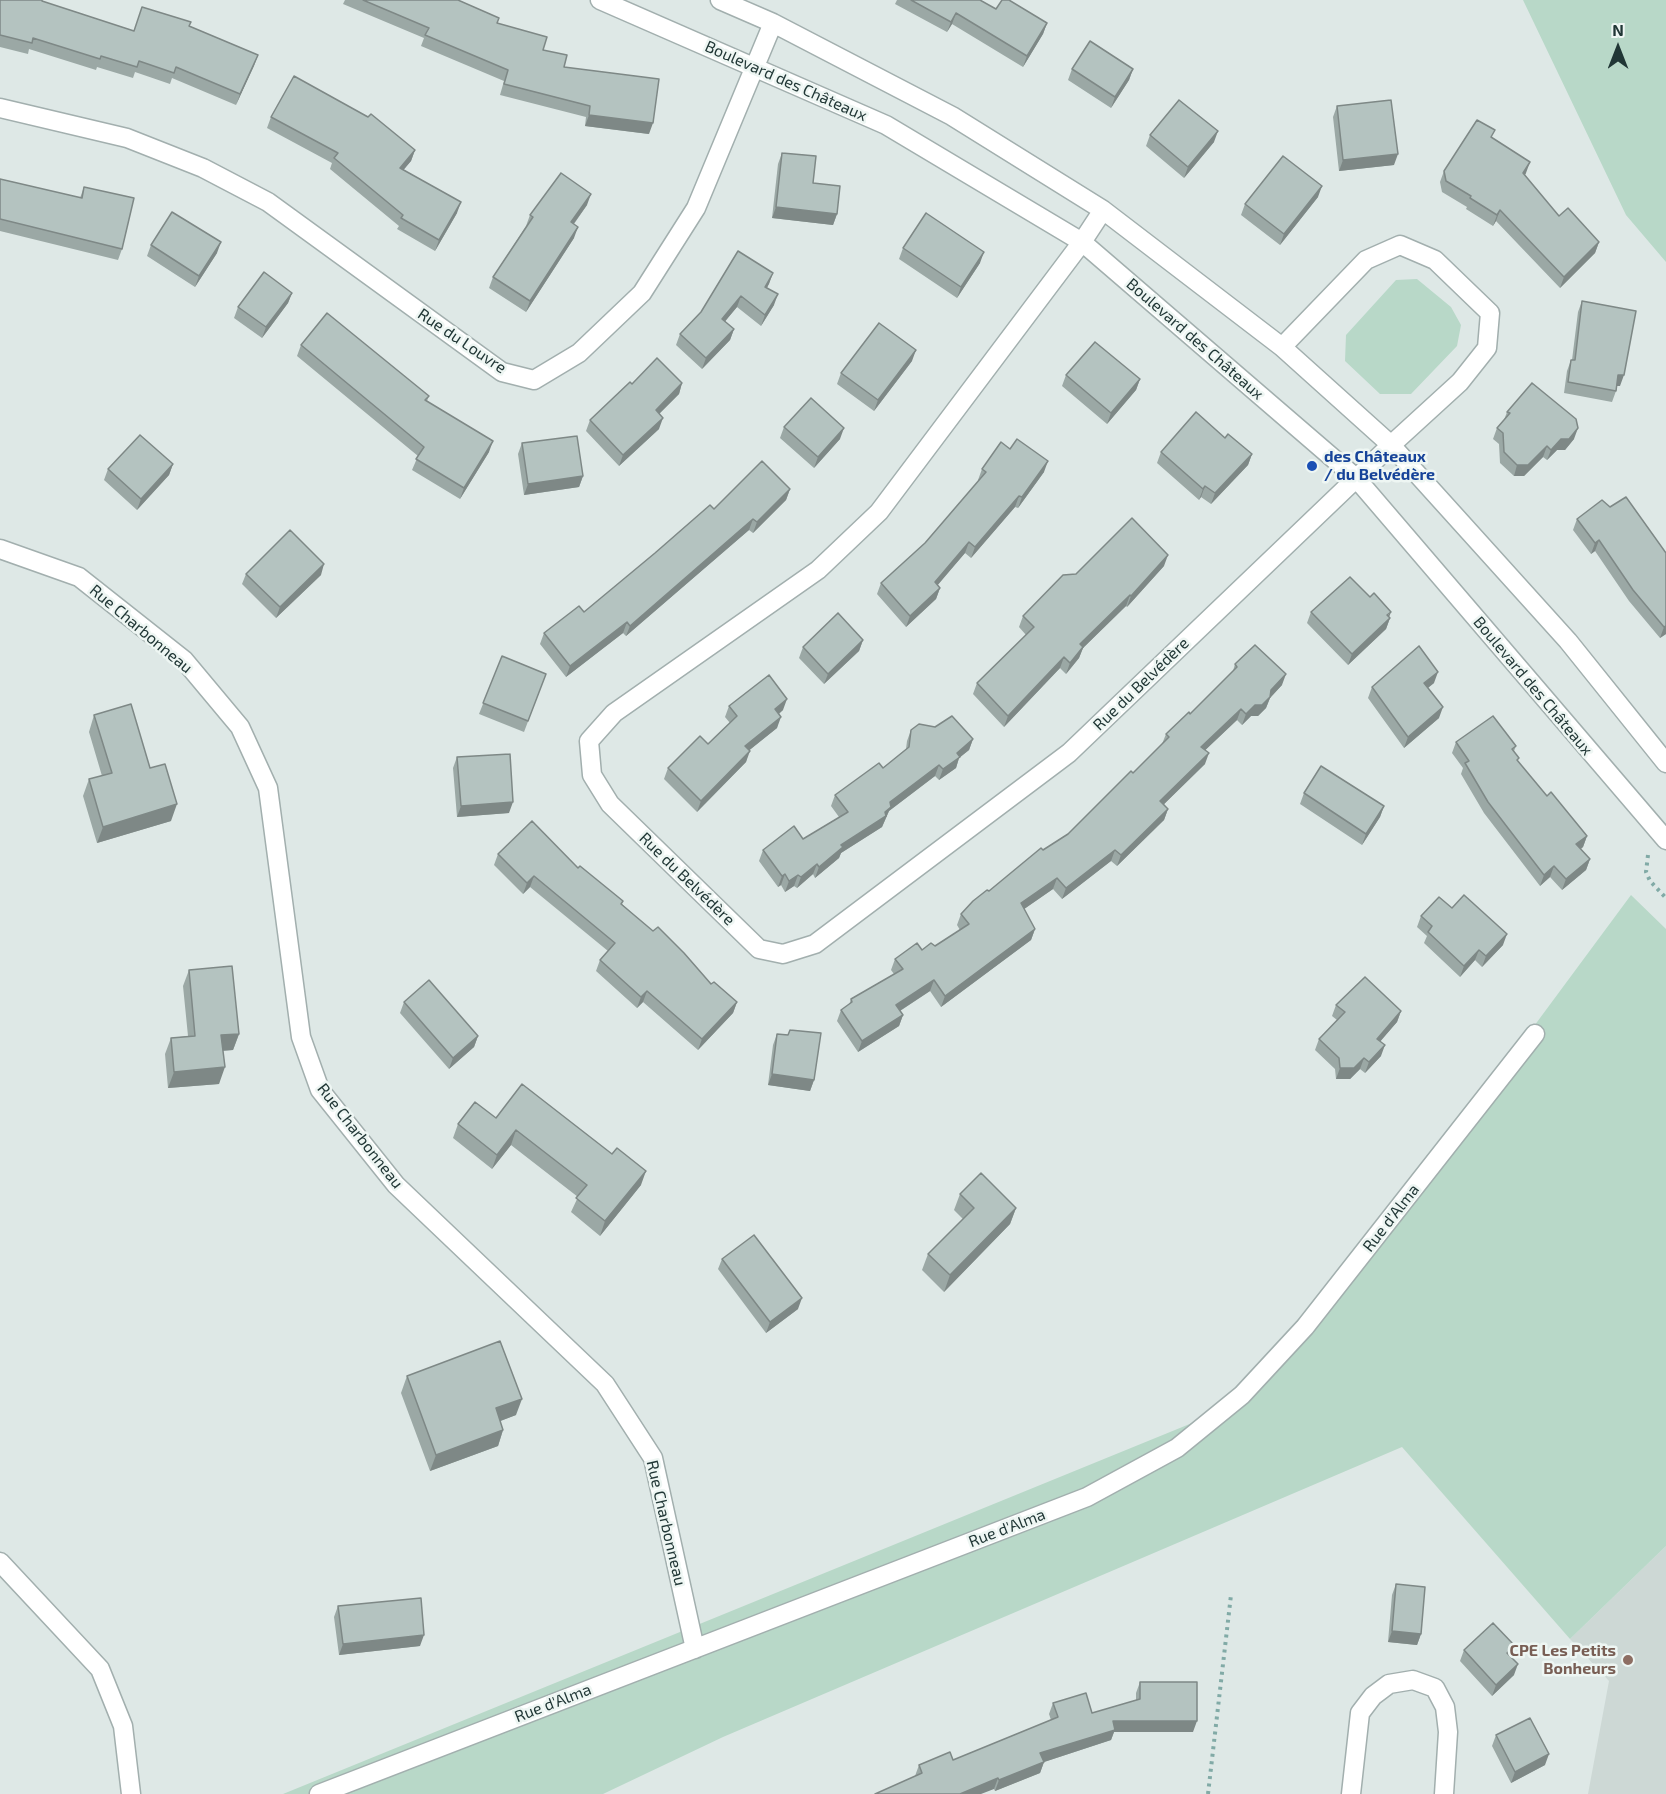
<!DOCTYPE html>
<html>
<head>
<meta charset="utf-8">
<style>
  body { margin:0 }
  #map { position:relative; width:1666px; height:1794px; overflow:hidden; background:#dee8e6; font-family:"Exo 2",sans-serif }
  canvas { display:block }
  .north { position:absolute; left:1588px; top:18px; width:60px; height:60px; -webkit-text-stroke:4px #eef6f3; paint-order:stroke; rotate:0deg; font-size:16px; font-weight:700; line-height:24px; text-align:center; color:#213736 }
  .north::after { content:''; display:block; margin:auto; width:21px; height:27px; background:#213736; clip-path:polygon(50% 0,100% 100%,50% 72%,0 100%) }
</style>
</head>
<body>
<div id="map">
<canvas width="1666" height="1794"></canvas>
<div class="north">N</div>
</div>
<script>
const context = document.querySelector('canvas').getContext('2d');
context.lineJoin = 'round';
function fillPath(path, color) { context.fillStyle = color; context.fill(path, 'evenodd'); }
const poly = rows => new Path2D(rows.map(r => 'M' + r).join(''));
function trace(path, color, width, dash) { context.strokeStyle = color; context.lineWidth = width; context.lineCap = dash ? 'butt' : 'round'; context.setLineDash(dash || []); context.stroke(path); }
function drawText(font, color, halo, rows, align = 'center') {
  context.font = font + ' "Exo 2",sans-serif'; context.lineWidth = 5; context.setLineDash([]); context.textBaseline = 'middle'; context.strokeStyle = halo; context.fillStyle = color; for (const [text, x, y, turn = 0] of rows) {
    context.save(); context.translate(x, y); context.rotate((+turn || 0) * Math.PI / 180); context.textAlign = isNaN(turn) ? turn : align; if (halo) context.strokeText(text, 0, 0); context.fillText(text, 0, 0); context.restore();
  }
}
fillPath(poly([
  [1666,1546,1666,1794,1588,1794,1609,1681,1570,1639]
]), '#cdd8d5');
fillPath(poly([
  [1523,0,1666,0,1666,262,1626,215],
  [1417,279,1451,307,1461,325,1457,346,1411,394,1380,394,1345,361,1346,335,1396,280],
  [1631,895,1666,929,1666,1546,1570,1639,1402,1447,723,1737,603,1794,283,1794,1224,1410,1307,1333]
]), '#b8d8c8');
const minor = poly([
  [600,0,886,125,1082,242,1356,478,1666,840],
  [720,0,773,23,952,116,1103,210,1282,347,1391,445,1568,641,1666,763],
  [0,108,127,138,203,168,268,202,502,372,534,380,579,353,642,293,696,208,773,23],
  [1103,210,1082,242,879,512,818,570,614,713,589,741,592,775,610,804,759,949,783,954,815,944,1069,753,1391,445,1460,382,1487,348,1490,313,1435,260,1400,245,1366,260,1282,347],
  [0,549,79,577,184,660,240,727,268,788,301,1037,320,1090,396,1185,605,1384,653,1458,695,1649],
  [0,1562,100,1669,123,1726,131,1794],
  [319,1794,1087,1497,1177,1448,1242,1395,1305,1327,1535,1034],
  [1351,1794,1360,1713,1373,1696,1389,1684,1413,1680,1435,1688,1445,1707,1448,1732,1444,1794]
]);
trace(minor, '#a2afae', 21);
trace(poly([
  [1648,855,1646,872,1650,881,1666,898],
  [1208,1794,1231,1595]
]), '#81aaa6', 4, [3, 4.5]);
trace(minor, '#fff', 18);
fillPath(poly([
  [0,0,42,1,134,31,189,26,258,55,236,105,172,78,170,84,135,72,133,78,97,67,96,70,29,49,28,54,0,47],
  [345,0,458,0,543,50,649,134,585,126,586,117,500,95,504,81,421,46,424,38,343,4],
  [897,0,980,0,996,9,1047,23,1043,34,1023,67,952,24,947,32,895,4],
  [1072,69,1133,69,1129,80,1111,108,1068,80],
  [1337,106,1394,165,1339,171,1333,117],
  [271,117,415,150,411,161,403,170,457,213,435,251,397,229,399,226,330,169,332,163,267,128],
  [1150,135,1214,142,1184,178,1146,146],
  [1492,138,1526,173,1525,175,1559,216,1599,242,1595,253,1560,288,1496,221,1493,226,1466,209,1467,207,1442,192,1440,182,1444,171],
  [782,153,813,183,837,214,833,225,772,218,778,164],
  [0,179,80,198,84,187,122,249,118,260,0,231],
  [1318,197,1280,245,1241,215,1245,204],
  [587,205,574,224,574,238,526,312,489,288,493,277,526,226,530,215],
  [151,245,217,253,195,287,147,256],
  [903,248,980,263,957,298,899,259],
  [773,273,767,288,774,305,761,326,737,307,725,321,734,329,730,340,702,369,676,345,680,334],
  [292,293,288,303,262,338,234,318,238,307],
  [1582,301,1620,386,1617,386,1616,391,1612,402,1564,393,1567,371,1571,360,1572,360,1578,312],
  [301,345,429,396,427,401,489,452,460,499,412,470,418,456,297,356],
  [912,361,874,411,837,384,841,373],
  [1066,375,1140,379,1136,390,1107,424,1062,386],
  [682,383,679,394,659,414,659,429,619,466,586,431,590,420,632,384],
  [1507,412,1574,439,1565,450,1557,450,1547,460,1543,457,1524,476,1514,476,1500,463,1499,444,1493,439,1497,428,1504,420],
  [784,427,840,439,814,468,780,438],
  [1225,438,1252,454,1248,465,1211,504,1201,497,1199,500,1157,463,1161,452],
  [522,443,583,476,579,487,524,495,518,454],
  [173,464,169,475,137,510,104,480,108,469],
  [982,469,1044,472,1018,508,1015,507,971,558,965,553,937,585,940,588,936,599,906,627,877,594,881,583,925,543,979,481,978,480],
  [790,489,786,500,753,533,749,530,626,636,623,633,566,677,540,644,544,633,584,612,714,509],
  [1610,507,1666,553,1666,634,1660,638,1629,601,1595,551,1591,554,1573,530,1577,519],
  [1164,566,1127,607,1126,606,1083,648,1079,658,1066,674,1060,668,1004,727,973,694,977,683,1026,635,1019,627,1023,616],
  [246,574,321,575,276,618,242,584],
  [1311,612,1389,617,1390,618,1386,629,1348,665,1307,623],
  [863,640,859,651,824,684,799,658,803,647],
  [502,656,546,674,524,732,479,714],
  [1235,664,1282,685,1270,698,1266,708,1258,716,1251,716,1242,725,1237,720,1205,750,1205,764,1164,804,1168,809,1164,820,1117,866,1111,861,1062,899,1053,889,1024,909,1035,929,1031,940,941,1007,930,991,900,1011,903,1015,899,1026,858,1052,837,1021,841,1010,849,1005,851,999,894,974,891,970,895,959,935,946,960,930,957,925,961,914,989,891,1043,850,1068,834,1133,773,1162,744,1166,734,1190,714,1233,671],
  [1434,683,1428,688,1439,718,1404,748,1368,698,1372,687],
  [729,706,783,710,779,714,777,728,749,750,746,762,697,812,664,779,668,768,708,744,730,723,725,717],
  [94,715,171,821,97,843,83,796,89,779,102,776,89,732],
  [911,730,973,739,969,750,959,758,956,768,939,780,935,776,889,811,882,827,841,853,839,858,815,878,813,874,797,888,794,886,785,892,781,885,778,887,759,861,763,850,803,839,839,817,831,806,835,795,883,768,906,749,907,741],
  [1456,742,1516,746,1514,751,1518,762,1547,796,1587,836,1583,847,1581,849,1590,859,1586,870,1562,890,1550,877,1540,886,1484,813,1461,774,1463,768,1452,753],
  [457,757,509,813,457,817,453,768],
  [1304,793,1384,806,1380,817,1362,845,1300,804],
  [498,854,578,868,622,904,711,984,737,1002,733,1013,698,1050,643,1002,637,1008,596,971,600,960,608,951,530,887,523,894,494,865],
  [1452,908,1503,945,1482,967,1475,960,1460,977,1424,943,1427,936,1417,927,1421,916],
  [189,970,239,1034,233,1050,223,1051,219,1084,168,1088,165,1054,171,1038,188,1036,183,986],
  [404,1002,478,1036,474,1047,449,1069,400,1013],
  [1336,1005,1401,1011,1397,1022,1380,1041,1381,1056,1365,1073,1360,1069,1350,1079,1336,1079,1335,1069,1315,1050,1319,1039,1337,1020,1332,1016],
  [777,1034,814,1080,810,1091,768,1085,773,1045],
  [496,1118,641,1185,600,1236,571,1212,578,1197,511,1145,492,1169,453,1138,458,1124],
  [960,1194,1016,1208,1010,1224,944,1292,922,1270,928,1254,963,1219,954,1210],
  [722,1259,798,1309,766,1333,718,1269],
  [407,1376,516,1415,500,1421,503,1430,498,1446,430,1471,401,1393],
  [1396,1584,1421,1634,1417,1645,1388,1642,1392,1595],
  [338,1606,420,1646,339,1655,334,1617],
  [1515,1646,1511,1657,1514,1675,1492,1696,1460,1661,1464,1650],
  [1140,1682,1193,1732,1114,1732,1111,1740,1044,1762,1040,1773,995,1791,994,1789,915,1776,919,1765,953,1760,1051,1720,1049,1714,1053,1703,1092,1713,1136,1700,1136,1693],
  [1496,1735,1545,1765,1511,1783,1492,1746]
]), '#9ba8a5');
fillPath(poly([
  [956,13,952,24,947,32,951,22],
  [1047,23,1043,34,1023,67,1027,56],
  [258,55,254,66,236,105,240,94],
  [1133,69,1129,80,1111,108,1115,97],
  [589,115,653,123,649,134,585,126],
  [1218,131,1214,142,1184,178,1188,167],
  [415,150,411,161,396,179,400,168],
  [1398,154,1394,165,1339,171,1343,160],
  [1530,162,1526,173,1519,184,1523,173],
  [1322,186,1318,197,1280,245,1284,234],
  [591,194,587,205,567,233,571,222],
  [461,202,457,213,435,251,439,240],
  [776,207,837,214,833,225,772,218],
  [1500,210,1496,221,1493,226,1497,215],
  [578,227,574,238,526,312,530,301],
  [221,242,217,253,195,287,199,276],
  [1599,242,1595,253,1560,288,1564,277],
  [984,252,980,263,957,298,961,287],
  [773,273,769,284,761,298,765,287],
  [292,293,288,303,262,338,266,327],
  [778,294,774,305,761,326,765,315],
  [741,296,737,307,718,330,722,319],
  [734,329,730,340,702,369,706,358],
  [916,350,912,361,874,411,878,400],
  [1618,375,1624,375,1620,386,1614,386],
  [1140,379,1136,390,1107,424,1111,413],
  [682,383,679,394,652,421,656,410],
  [663,418,659,429,619,466,623,455],
  [844,428,840,439,814,468,818,457],
  [1578,428,1574,439,1565,450,1557,450,1547,460,1551,450,1561,439],
  [493,441,489,452,460,499,464,488],
  [1547,446,1543,457,1524,476,1514,476,1517,465],
  [1252,454,1248,465,1211,504,1215,493],
  [1048,461,1044,472,1018,508,1022,497],
  [173,464,169,475,137,510,141,499],
  [583,476,579,487,524,495,528,484],
  [1205,486,1201,497,1199,500,1203,489],
  [790,489,786,500,753,533,757,522],
  [1019,496,1015,507,971,558,975,547],
  [753,519,749,530,626,636,630,626],
  [1599,540,1595,551,1591,554,1595,543],
  [969,542,965,553,931,593,935,582],
  [1168,555,1164,566,1127,607,1131,596],
  [324,564,321,575,276,618,280,607],
  [940,588,936,599,906,627,910,616],
  [1130,595,1126,606,1083,648,1079,658,1066,674,1070,663,1080,644],
  [1391,612,1388,620,1390,618,1386,629,1348,665,1352,654],
  [627,622,623,633,566,677,570,666],
  [1666,626,1666,634,1660,638,1664,627],
  [863,640,859,651,824,684,828,674],
  [1064,657,1060,668,1004,727,1008,716],
  [1438,672,1434,683,1420,694,1424,683],
  [1286,674,1282,685,1270,698,1266,708,1258,716,1251,716,1242,725,1246,714],
  [787,699,783,710,771,720,775,709],
  [1443,707,1439,718,1404,748,1408,737],
  [1241,709,1237,720,1197,758,1201,747],
  [781,717,777,728,741,757,745,746],
  [973,739,969,750,959,758,956,768,939,780,943,769,957,753],
  [750,751,746,762,697,812,701,801],
  [1209,753,1205,764,1156,812,1160,801],
  [939,765,935,776,889,811,882,827,841,853,839,858,815,878,819,867,841,845,890,802],
  [513,802,509,813,457,817,461,806],
  [177,804,171,821,97,843,103,827],
  [1384,806,1380,817,1362,845,1366,834],
  [1168,809,1164,820,1117,866,1121,855],
  [1587,836,1583,847,1572,855,1576,844],
  [1115,850,1111,861,1062,899,1066,888],
  [1590,859,1586,870,1562,890,1566,879],
  [817,864,813,874,797,888,801,877],
  [1554,866,1550,877,1540,886,1544,875],
  [785,874,781,885,778,887,782,876],
  [798,875,794,886,785,892,789,881],
  [534,876,530,887,523,894,527,883],
  [1057,878,1053,889,1017,914,1021,903],
  [1035,929,1031,940,941,1007,945,996],
  [1507,934,1503,945,1482,967,1486,956],
  [1479,950,1475,960,1460,977,1464,966],
  [934,980,930,991,892,1016,896,1005],
  [647,991,643,1002,637,1008,641,997],
  [737,1002,733,1013,698,1050,702,1039],
  [1401,1011,1397,1022,1373,1050,1377,1039],
  [903,1015,899,1026,858,1052,862,1041],
  [239,1034,233,1050,215,1051,221,1035],
  [478,1036,474,1047,449,1069,453,1058],
  [1385,1045,1381,1056,1365,1073,1369,1062],
  [1364,1058,1360,1069,1350,1079,1336,1079,1340,1068],
  [225,1067,219,1084,168,1088,174,1072],
  [772,1074,814,1080,810,1091,768,1085],
  [516,1130,511,1145,492,1169,497,1155],
  [646,1171,641,1185,600,1236,605,1221],
  [1016,1208,1010,1224,944,1292,950,1275],
  [802,1298,798,1309,766,1333,770,1322],
  [522,1399,516,1415,490,1425,496,1408],
  [503,1430,498,1446,430,1471,436,1455],
  [1392,1631,1421,1634,1417,1645,1388,1642],
  [424,1635,420,1646,339,1655,343,1644],
  [1515,1646,1511,1657,1507,1653],
  [1518,1664,1514,1675,1492,1696,1496,1685],
  [1113,1721,1197,1721,1193,1732,1114,1732,1111,1740,1044,1762,1040,1773,995,1791,999,1780,1040,1753],
  [1549,1754,1545,1765,1511,1783,1515,1772],
  [998,1778,994,1789,981,1794,960,1794]
]), '#7e8886');
const building = poly([
  [0,0,42,0,42,1,134,31,142,7,191,22,189,26,258,55,240,94,176,67,174,73,139,61,137,67,101,56,100,59,33,38,32,43,0,35,0,0],
  [363,0,458,0,499,18,497,23,547,37,543,50,567,55,564,67,659,79,653,123,589,115,590,106,504,84,508,70,425,35,429,28,363,0],
  [911,0,980,0,996,9,1002,0,1009,0,1047,23,1027,56,956,13,951,22,911,0],
  [1090,41,1133,69,1115,97,1072,69,1090,41],
  [294,76,368,117,371,114,415,150,400,168,461,202,439,240,401,218,403,215,334,158,338,153,271,117,294,76],
  [1179,100,1218,131,1188,167,1150,135,1179,100],
  [1391,100,1398,154,1343,160,1337,106,1391,100],
  [1477,120,1495,130,1491,137,1530,162,1523,173,1559,216,1568,208,1599,242,1564,277,1500,210,1497,215,1470,198,1471,196,1446,181,1444,171,1477,120],
  [782,153,816,156,813,183,840,186,837,214,776,207,782,153],
  [1283,156,1322,186,1284,234,1245,204,1283,156],
  [561,173,591,194,571,222,578,227,530,301,493,277,533,217,530,215,561,173],
  [0,179,82,198,84,187,134,198,122,249,0,219,0,179],
  [172,212,221,242,199,276,151,245,172,212],
  [926,213,984,252,961,287,903,248,926,213],
  [738,251,773,273,765,287,778,294,765,315,741,296,722,319,734,329,706,358,680,334,701,312,738,251],
  [264,272,292,293,266,327,238,307,264,272],
  [1582,301,1636,311,1624,375,1618,375,1616,391,1568,382,1571,360,1575,360,1582,301],
  [327,313,429,396,425,400,493,441,464,488,416,459,424,447,301,345,327,313],
  [879,323,916,350,878,400,841,373,879,323],
  [1095,342,1140,379,1111,413,1066,375,1095,342],
  [657,358,682,383,656,410,663,418,623,455,590,420,630,382,632,384,657,358],
  [1532,383,1576,419,1578,428,1569,439,1561,439,1551,450,1547,446,1528,465,1517,465,1504,452,1503,433,1497,428,1510,413,1507,412,1532,383],
  [811,398,844,428,818,457,784,427,811,398],
  [1196,412,1225,438,1228,434,1252,454,1215,493,1205,486,1203,489,1161,452,1196,412],
  [140,435,173,464,141,499,108,469,140,435],
  [577,436,583,476,528,484,522,443,577,436],
  [1017,439,1048,461,1022,497,1019,496,975,547,969,542,935,582,940,588,910,616,881,583,925,543,986,472,982,469,1001,442,1010,449,1017,439],
  [762,461,790,489,757,522,753,519,630,626,627,622,570,666,544,633,579,606,584,612,655,553,710,505,714,509,762,461],
  [1626,497,1666,553,1666,626,1664,627,1633,590,1599,540,1595,543,1577,519,1602,500,1610,507,1626,497],
  [1132,518,1168,555,1131,596,1130,595,1080,644,1083,647,1070,663,1064,657,1008,716,977,683,1034,627,1023,616,1063,575,1076,574,1132,518],
  [290,530,324,564,280,607,246,574,290,530],
  [1350,577,1370,597,1374,593,1391,612,1387,615,1390,618,1352,654,1311,612,1350,577],
  [838,613,863,640,828,674,803,647,838,613],
  [1255,645,1286,674,1271,690,1270,697,1262,705,1255,705,1246,714,1241,709,1201,747,1209,753,1160,801,1168,809,1121,855,1115,850,1066,888,1057,878,1021,903,1035,929,945,996,934,980,896,1005,903,1015,862,1041,841,1010,852,1002,851,999,903,969,895,959,917,943,922,950,931,943,935,946,969,924,961,914,973,901,987,890,989,891,1041,848,1043,850,1068,834,1131,771,1133,773,1169,737,1166,734,1189,712,1190,714,1237,667,1235,664,1255,645],
  [1419,646,1438,672,1424,683,1443,707,1408,737,1372,687,1419,646],
  [502,656,546,674,528,721,483,703,502,656],
  [769,675,787,699,775,709,781,717,745,746,750,751,701,801,668,768,700,736,708,744,737,716,729,706,769,675],
  [131,704,150,768,165,764,177,804,103,827,89,779,112,773,94,715,131,704],
  [952,716,973,739,957,753,960,757,943,769,939,765,890,802,891,807,885,812,886,816,841,845,843,847,819,867,817,864,801,877,798,875,789,881,785,874,782,876,763,850,794,826,803,839,848,812,835,795,879,763,883,768,909,747,911,730,919,724,935,727,952,716],
  [1493,716,1516,746,1512,749,1519,758,1517,760,1547,796,1551,792,1587,836,1576,844,1590,859,1566,879,1554,866,1544,875,1488,802,1465,763,1469,761,1456,742,1493,716],
  [510,754,513,802,461,806,457,757,510,754],
  [1321,766,1384,806,1366,834,1304,793,1321,766],
  [532,821,578,868,580,866,623,901,621,904,653,931,658,927,684,953,711,984,714,982,737,1002,702,1039,647,991,641,997,600,960,615,943,534,876,527,883,498,854,532,821],
  [1464,895,1507,934,1486,956,1479,950,1464,966,1428,932,1432,926,1421,916,1439,897,1452,908,1464,895],
  [232,966,239,1034,221,1035,225,1067,174,1072,171,1038,195,1036,189,970,232,966],
  [1365,977,1401,1011,1377,1039,1385,1045,1369,1062,1364,1058,1354,1068,1340,1068,1339,1058,1319,1039,1345,1012,1336,1005,1365,977],
  [429,980,478,1036,453,1058,404,1002,429,980],
  [790,1030,821,1033,814,1080,772,1074,777,1034,788,1035,790,1030],
  [522,1084,612,1154,617,1148,646,1171,605,1221,576,1198,587,1185,516,1130,497,1155,458,1124,475,1102,496,1118,522,1084],
  [981,1173,1016,1208,950,1275,928,1254,974,1208,960,1194,981,1173],
  [754,1235,802,1298,770,1322,722,1259,754,1235],
  [500,1341,522,1399,496,1408,503,1430,436,1455,407,1376,500,1341],
  [1396,1584,1425,1587,1421,1634,1392,1631,1396,1584],
  [421,1598,424,1635,343,1644,338,1606,421,1598],
  [1493,1623,1515,1646,1507,1653,1518,1664,1496,1685,1464,1650,1493,1623],
  [1140,1682,1197,1682,1197,1721,1113,1721,1115,1730,1040,1753,1044,1762,999,1780,998,1778,960,1794,875,1794,922,1773,919,1765,950,1752,953,1760,1058,1717,1053,1703,1086,1693,1092,1713,1140,1699,1140,1682],
  [1530,1718,1549,1754,1515,1772,1496,1735,1530,1718]
]);
fillPath(building, '#b4c3c0');
trace(building, '#7e8886', 1.5);
for (const [x, y, r, color] of [
  [1312,466,6,"#1a4fb4"],
  [1628,1660,6,"#8d6e63"]
]) { const dot = new Path2D(); dot.arc(x, y, r, 0, 2 * Math.PI); context.fillStyle = color; context.fill(dot); trace(dot, '#eef6f3', 2); }
drawText('16px', '#213736', '#eef6f3', [
  ["Boulevard des Châteaux",786,81,24],
  ["Boulevard des Châteaux",1195,339,41],
  ["Rue du Louvre",462,341,34],
  ["Rue Charbonneau",141,629,40],
  ["Rue du Belvédère",1141,684,-44],
  ["Boulevard des Châteaux",1533,686,50],
  ["Rue du Belvédère",687,879,44],
  ["Rue Charbonneau",360,1136,52],
  ["Rue d'Alma",1391,1218,-52],
  ["Rue Charbonneau",666,1523,77],
  ["Rue d'Alma",1007,1528,-21],
  ["Rue d'Alma",553,1703,-21]
]);
drawText('bold 16px', '#164399', '#eef6f3', [
  ["des Châteaux",1324,457],
  ["/ du Belvédère",1324,475]
], 'left');
drawText('bold 16px', '#785e54', '#eef6f3', [
  ["CPE Les Petits",1616,1651],
  ["Bonheurs",1616,1669]
], 'right');
</script>
</body>
</html>
